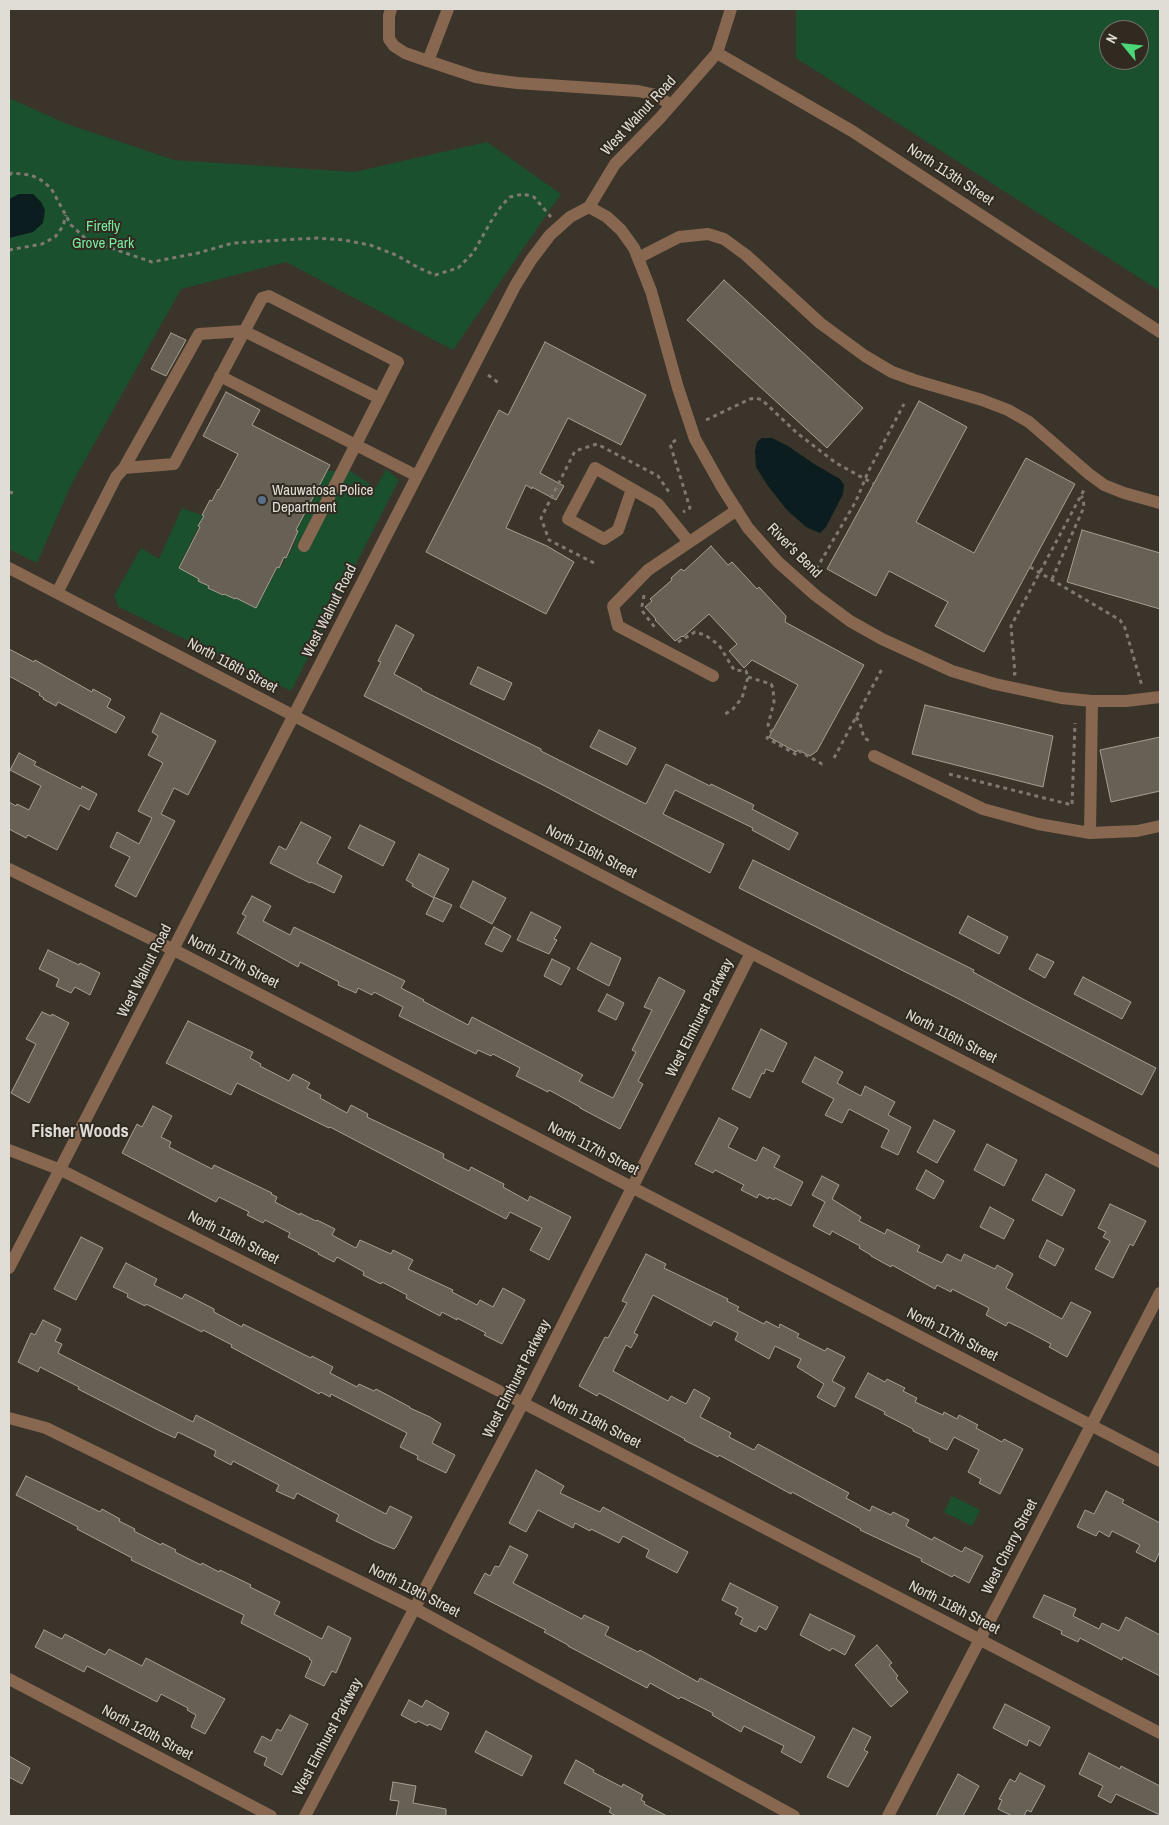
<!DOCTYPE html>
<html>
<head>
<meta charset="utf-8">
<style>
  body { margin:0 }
  #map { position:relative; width:1169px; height:1825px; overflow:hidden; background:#3a342a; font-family:"Archivo Narrow",sans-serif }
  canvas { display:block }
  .frame { position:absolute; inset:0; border:10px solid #e0dcd6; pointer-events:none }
  .north { position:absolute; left:1099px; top:20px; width:50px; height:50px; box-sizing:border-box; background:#302a20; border:1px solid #767169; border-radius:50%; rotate:298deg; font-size:14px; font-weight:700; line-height:20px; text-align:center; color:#e0dcd6 }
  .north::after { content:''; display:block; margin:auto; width:18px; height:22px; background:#4bd677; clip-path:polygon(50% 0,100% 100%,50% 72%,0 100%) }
</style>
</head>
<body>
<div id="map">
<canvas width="1169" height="1825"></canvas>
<div class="frame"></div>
<div class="north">N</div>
</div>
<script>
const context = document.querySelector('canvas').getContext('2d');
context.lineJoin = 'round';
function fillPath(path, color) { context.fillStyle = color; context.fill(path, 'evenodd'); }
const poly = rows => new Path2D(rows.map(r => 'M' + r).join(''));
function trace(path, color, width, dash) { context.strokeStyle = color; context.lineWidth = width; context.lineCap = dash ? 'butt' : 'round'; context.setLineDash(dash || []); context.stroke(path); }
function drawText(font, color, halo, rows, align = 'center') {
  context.font = font + ' "Archivo Narrow",sans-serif'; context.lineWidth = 4; context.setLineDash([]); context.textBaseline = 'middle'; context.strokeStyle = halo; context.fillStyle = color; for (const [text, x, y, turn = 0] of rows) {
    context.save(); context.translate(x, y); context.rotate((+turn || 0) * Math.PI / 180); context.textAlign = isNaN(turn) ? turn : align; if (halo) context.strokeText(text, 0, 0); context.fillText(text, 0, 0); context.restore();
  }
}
fillPath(poly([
  [796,9,1160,9,1160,291,796,58],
  [1109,30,1139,30,1139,60,1109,60],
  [9,98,67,124,174,160,354,172,487,142,561,194,453,350,286,262,181,289,71,485,37,563,9,549],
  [386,469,399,480,291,691,119,607,114,596,141,548,159,559,182,508,204,516,179,567,199,578,209,585,211,589,222,595,225,594,236,597,256,608,278,567,281,567,286,558,287,558,296,541,294,539,298,531,297,530,327,471,350,471,376,488],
  [952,1496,980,1510,972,1526,944,1512]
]), '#1b502f');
fillPath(poly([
  [19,194,33,194,41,202,45,210,43,223,33,232,9,238,9,199],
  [762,438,772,438,788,446,814,464,840,479,844,485,843,494,826,527,820,533,806,527,787,510,768,486,756,467,755,451,757,442]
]), '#0b1d1e');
const building = poly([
  [724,280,863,408,827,448,687,320,724,280],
  [171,333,186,340,166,376,151,369,171,333],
  [545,342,646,395,621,445,568,418,540,473,564,486,556,500,532,487,532,489,526,485,506,528,547,546,574,562,546,614,426,552,499,410,508,415,545,342],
  [226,392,260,410,252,425,330,465,296,530,298,531,286,558,284,557,279,568,277,567,256,608,236,598,235,599,224,594,223,595,208,588,209,586,198,581,199,579,179,568,200,527,198,526,204,516,202,515,210,500,212,501,218,489,219,490,238,454,203,436,226,392],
  [919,401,967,427,916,522,974,553,1026,458,1075,484,984,652,935,626,948,602,889,571,876,596,827,569,919,401],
  [1082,530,1160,553,1160,609,1067,582,1082,530],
  [711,546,728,565,732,562,757,589,759,587,786,616,785,622,864,665,817,751,810,756,798,750,796,752,769,737,798,685,752,660,744,668,729,651,737,644,709,614,683,637,682,636,675,641,655,620,656,619,645,607,652,601,650,599,672,580,671,578,681,569,684,571,711,546],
  [396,625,414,635,394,674,422,689,421,690,541,749,541,751,646,804,666,764,710,786,711,784,754,805,752,809,798,833,789,850,752,830,753,828,675,790,663,814,724,844,710,873,545,786,364,696,381,662,378,661,396,625],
  [9,649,34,662,35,660,92,692,93,689,111,699,107,707,125,717,116,733,58,702,56,706,43,699,44,698,39,695,40,693,9,676,9,649],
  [478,667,512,683,504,700,470,684,478,667],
  [925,705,1053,736,1043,787,912,754,925,705],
  [161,713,216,741,188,795,174,788,161,814,175,821,136,897,115,886,130,857,110,847,117,832,139,844,152,818,138,811,163,763,148,755,158,736,152,732,161,713],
  [599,730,636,748,627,765,590,747,599,730],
  [1160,737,1160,791,1111,802,1100,750,1160,737],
  [19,753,36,762,34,765,81,789,82,786,97,794,89,810,80,805,57,850,28,835,26,838,9,829,9,802,16,806,17,804,29,810,41,786,10,770,19,753],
  [301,822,331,837,317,863,342,876,334,893,311,882,310,883,270,863,279,846,286,850,301,822],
  [360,825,395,842,383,866,348,848,360,825],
  [419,854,449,869,434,897,452,905,443,922,426,914,434,898,412,886,413,884,406,880,419,854],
  [753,860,974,970,973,972,1034,1005,1156,1068,1142,1095,959,999,739,888,753,860],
  [473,881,506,898,492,924,460,907,473,881],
  [252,896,271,906,263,921,290,935,294,927,405,981,401,988,424,1000,423,1001,468,1025,472,1017,583,1075,579,1081,613,1098,636,1052,632,1050,652,1010,644,1007,659,977,685,991,638,1081,643,1084,620,1129,580,1108,580,1107,549,1090,548,1092,516,1076,520,1068,493,1054,491,1056,478,1050,476,1054,399,1016,403,1007,374,992,372,995,358,988,356,993,338,985,339,982,300,962,298,967,237,933,246,916,242,914,252,896],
  [531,912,561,927,554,939,557,940,549,954,517,940,531,912],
  [968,916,1008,937,999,954,959,933,968,916],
  [494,927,511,936,502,952,485,944,494,927],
  [591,943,621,958,609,986,577,969,591,943],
  [48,950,79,965,80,963,100,973,90,995,75,987,71,993,56,986,59,979,39,969,48,950],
  [1037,954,1054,962,1045,978,1029,969,1037,954],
  [552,959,570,968,561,985,544,976,552,959],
  [1083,977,1131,1002,1122,1019,1074,994,1083,977],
  [607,994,624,1003,616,1020,598,1011,607,994],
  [42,1012,51,1016,52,1014,69,1023,29,1103,11,1093,36,1044,26,1039,42,1012],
  [188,1021,253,1052,250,1058,261,1064,260,1066,289,1081,293,1074,310,1083,307,1088,321,1095,320,1098,347,1113,351,1105,368,1114,367,1117,444,1154,443,1158,469,1171,471,1167,504,1184,503,1187,528,1201,530,1196,571,1217,549,1260,530,1250,542,1228,510,1212,506,1219,330,1127,329,1128,237,1083,231,1095,166,1063,188,1021],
  [761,1029,787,1043,773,1072,766,1069,764,1074,762,1073,750,1098,732,1089,761,1029],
  [815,1057,843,1072,837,1083,861,1096,865,1086,895,1102,888,1115,911,1127,898,1155,881,1147,889,1130,849,1109,842,1123,825,1115,834,1099,802,1082,815,1057],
  [153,1106,172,1116,161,1137,171,1142,169,1147,212,1169,214,1165,272,1193,271,1194,277,1197,275,1202,300,1215,300,1213,316,1221,317,1220,335,1229,332,1235,356,1248,360,1240,391,1254,393,1250,413,1260,408,1269,453,1290,452,1292,477,1305,480,1300,493,1307,503,1288,525,1300,502,1344,484,1335,486,1333,457,1318,457,1320,442,1312,440,1316,406,1298,407,1295,382,1282,381,1284,363,1275,364,1272,337,1257,334,1262,318,1254,319,1253,288,1237,290,1233,265,1220,263,1223,247,1215,249,1212,219,1197,216,1202,122,1153,137,1124,142,1127,153,1106],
  [719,1118,738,1128,728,1147,756,1161,763,1147,780,1156,774,1167,803,1182,791,1206,775,1198,774,1200,769,1197,768,1199,759,1194,757,1198,741,1190,744,1185,715,1170,713,1173,695,1164,719,1118],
  [934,1120,955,1131,937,1163,917,1152,934,1120],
  [987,1144,1017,1160,1004,1186,974,1170,987,1144],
  [926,1170,944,1181,934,1199,916,1189,926,1170],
  [1046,1174,1075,1190,1062,1216,1032,1200,1046,1174],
  [822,1176,839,1185,832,1199,861,1217,859,1221,885,1234,887,1229,920,1246,917,1251,942,1263,947,1254,961,1261,964,1254,995,1269,997,1265,1013,1274,1006,1288,1062,1319,1071,1302,1091,1312,1067,1357,1049,1347,1051,1344,1023,1329,1008,1322,1006,1326,986,1315,989,1308,952,1289,951,1292,937,1285,935,1289,892,1265,891,1267,871,1256,871,1255,859,1248,860,1246,832,1231,830,1235,813,1226,825,1202,812,1195,822,1176],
  [1110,1204,1146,1221,1133,1246,1130,1244,1113,1278,1095,1269,1110,1241,1103,1237,1106,1232,1098,1228,1110,1204],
  [990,1207,1014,1220,1004,1239,980,1227,990,1207],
  [81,1237,103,1248,76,1300,54,1289,81,1237],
  [1047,1240,1064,1249,1055,1266,1039,1257,1047,1240],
  [646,1254,666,1264,664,1268,728,1299,727,1301,739,1307,737,1310,764,1324,766,1321,779,1328,780,1324,799,1334,797,1337,825,1351,827,1348,845,1357,832,1381,845,1388,835,1407,817,1397,824,1384,797,1367,801,1359,775,1346,769,1359,735,1340,738,1333,714,1321,711,1326,653,1295,634,1333,638,1335,631,1348,626,1345,613,1371,668,1401,671,1396,686,1404,694,1389,710,1398,700,1417,731,1433,729,1437,754,1450,758,1444,849,1493,846,1498,870,1511,872,1506,891,1515,893,1512,909,1520,906,1526,932,1540,934,1537,962,1552,965,1547,983,1556,969,1583,954,1575,952,1577,921,1561,922,1559,860,1530,861,1529,792,1492,791,1494,719,1455,718,1457,684,1440,685,1439,599,1393,597,1396,579,1386,605,1337,608,1338,627,1303,622,1301,646,1254],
  [126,1263,157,1279,154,1285,182,1299,185,1294,214,1309,214,1312,242,1327,243,1324,311,1358,312,1356,333,1367,330,1373,357,1387,359,1384,374,1391,376,1389,410,1407,410,1408,430,1417,441,1424,432,1443,455,1455,446,1473,417,1459,418,1456,400,1447,407,1433,331,1394,330,1397,321,1392,319,1394,231,1347,232,1345,203,1330,202,1332,146,1304,145,1306,127,1297,128,1294,113,1287,126,1263],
  [43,1320,61,1329,55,1341,62,1344,58,1353,193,1422,196,1415,386,1514,390,1506,412,1517,396,1547,394,1549,377,1542,336,1521,339,1515,297,1493,294,1499,276,1491,279,1485,233,1461,231,1465,214,1456,216,1451,178,1432,175,1438,160,1431,78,1389,79,1387,40,1367,38,1372,18,1362,31,1333,35,1335,43,1320],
  [868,1373,885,1382,887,1379,905,1388,903,1391,917,1398,915,1402,943,1415,944,1412,957,1419,959,1415,978,1425,976,1428,1002,1442,1004,1439,1023,1449,1000,1494,979,1483,981,1479,968,1472,979,1450,954,1437,947,1450,929,1441,930,1439,913,1431,913,1429,884,1414,885,1412,855,1397,868,1373],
  [536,1470,564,1486,560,1493,600,1512,603,1507,688,1552,677,1573,646,1557,649,1550,623,1536,619,1543,591,1529,590,1531,575,1523,573,1528,538,1510,526,1532,509,1523,536,1470],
  [26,1476,88,1506,100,1512,102,1509,120,1519,119,1521,135,1529,134,1531,161,1545,162,1543,176,1550,175,1552,201,1565,202,1563,219,1572,220,1570,251,1585,250,1587,280,1602,274,1614,322,1639,328,1626,351,1638,336,1673,332,1671,324,1686,305,1677,312,1661,309,1659,310,1658,241,1623,244,1615,131,1560,132,1558,77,1529,78,1527,16,1495,26,1476],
  [1106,1491,1124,1500,1122,1503,1160,1523,1160,1551,1155,1562,1136,1552,1140,1545,1112,1531,1109,1537,1099,1531,1096,1536,1077,1527,1085,1510,1094,1514,1106,1491],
  [510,1546,528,1555,513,1583,582,1619,584,1615,609,1627,605,1635,638,1652,640,1650,698,1682,700,1678,815,1737,801,1763,781,1752,784,1746,744,1726,741,1732,712,1715,713,1713,681,1697,679,1699,650,1683,647,1688,568,1646,568,1645,544,1632,546,1630,474,1593,485,1573,490,1576,495,1566,499,1567,510,1546],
  [730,1583,778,1607,766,1630,759,1626,756,1632,740,1624,743,1618,735,1614,738,1608,722,1600,730,1583],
  [1044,1595,1076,1609,1073,1616,1099,1629,1102,1623,1119,1631,1126,1617,1160,1635,1160,1676,1123,1657,1122,1660,1080,1638,1078,1642,1061,1634,1062,1631,1033,1617,1044,1595],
  [810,1614,855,1636,845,1655,832,1648,830,1651,800,1635,810,1614],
  [44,1630,62,1639,65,1634,105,1655,109,1649,142,1666,146,1658,225,1699,205,1734,191,1727,196,1715,187,1710,188,1708,161,1694,157,1702,87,1666,84,1672,35,1647,44,1630],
  [877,1645,892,1663,889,1665,898,1676,896,1678,908,1692,891,1707,855,1665,877,1645],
  [409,1700,422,1707,426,1700,449,1713,441,1730,429,1724,428,1726,418,1721,416,1723,401,1715,409,1700],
  [1005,1704,1050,1727,1040,1746,1029,1740,1027,1746,993,1728,1005,1704],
  [290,1715,308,1724,282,1775,264,1765,267,1758,254,1752,262,1736,271,1741,277,1729,281,1731,290,1715],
  [853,1728,871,1737,864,1750,868,1752,848,1787,827,1777,853,1728],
  [486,1731,532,1756,522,1776,475,1752,486,1731],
  [1089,1753,1120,1769,1121,1766,1160,1786,1160,1815,1116,1794,1111,1803,1098,1796,1103,1786,1079,1774,1089,1753],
  [9,1756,30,1768,22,1784,9,1777,9,1756],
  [576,1760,594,1770,593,1772,622,1787,623,1784,643,1795,641,1800,645,1802,644,1804,667,1816,616,1816,609,1812,611,1808,564,1783,576,1760],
  [1020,1773,1045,1786,1031,1812,1027,1810,1024,1816,1012,1816,998,1809,1002,1800,999,1799,1010,1779,1015,1782,1020,1773],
  [958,1774,979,1786,963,1816,936,1816,958,1774],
  [393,1782,416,1786,413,1803,446,1809,446,1816,396,1816,399,1801,390,1800,393,1782]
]);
fillPath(building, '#676054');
trace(building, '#a69e92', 1);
trace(poly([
  [9,175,12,173,31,175,41,180,51,188,71,225,87,240,152,262,198,253,233,243,317,238,344,240,370,245,396,255,419,268,435,275,458,268,473,253,493,218,502,205,510,197,523,194,534,197,551,217],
  [9,250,42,244,55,237,63,226,66,215],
  [488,375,500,384],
  [706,420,750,399,756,398,762,400,797,433,836,463,874,484],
  [676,440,670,444,690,508,683,512],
  [9,492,13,493],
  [594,563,549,540,541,518,575,451,597,444,658,476,671,495],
  [1030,567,1120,620,1125,628,1142,686],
  [817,575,814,573,856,501,868,472,904,404],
  [1052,579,1084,507,1083,498,1081,496],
  [644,595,642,606,643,612,656,629],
  [678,642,695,632,705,635,719,645,734,670,746,671,748,677,742,698,733,709,722,716],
  [1013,674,1015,674,1011,626,1085,488],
  [748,677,771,684,773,688,774,702,768,725,772,730,767,738,797,755,799,751,822,764,826,764],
  [856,717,860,723,864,738,872,742],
  [834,758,883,667],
  [949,774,1072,805,1075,723]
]), '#7f7971', 3, [4, 4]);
trace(poly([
  [391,9,389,16,389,39,394,46,405,53,428,61,476,77,494,80,517,83,638,91,656,95,671,105],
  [717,53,852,131,1160,332],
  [428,61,448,9],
  [589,207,607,217,621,230,634,248,651,291,678,388,695,439,722,487,748,528,778,562,815,595,850,621,882,639,952,671,995,684,1061,698,1092,701,1126,701,1160,697],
  [638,258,679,237,708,234,724,239,746,255,820,323,865,356,892,372,914,380,982,400,1008,410,1029,422,1089,474,1104,485,1124,493,1160,503],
  [220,376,417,476],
  [124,468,199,334,244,331,379,398],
  [632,489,618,530,604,539,568,519,595,468,632,489,658,504,689,542],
  [9,568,751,953,1160,1162],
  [57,593,116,477,124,468,174,464,262,298,269,296,398,362,304,546],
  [713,676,618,626,613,606,648,570,737,510],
  [874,756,983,809,1038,824,1090,833,1137,831,1160,826],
  [1090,833,1092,701],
  [9,869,174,950,1160,1461],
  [9,1150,61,1170,523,1403,1160,1733],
  [9,1268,515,286,531,260,550,235,570,217,589,207,615,164,660,118,717,53,731,9],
  [9,1418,46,1428,414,1608,794,1816],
  [9,1679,271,1816],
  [305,1816,523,1403,751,953],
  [888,1816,1160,1293]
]), '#87674f', 12);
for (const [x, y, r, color] of [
  [262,500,5,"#5c6f8a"]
]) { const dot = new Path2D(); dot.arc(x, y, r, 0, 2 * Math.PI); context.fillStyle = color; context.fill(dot); trace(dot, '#302a20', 2); }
drawText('15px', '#e0dcd6', '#302a20', [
  ["West Walnut Road",639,116,-47],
  ["North 113th Street",950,175,33],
  ["River's Bend",794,551,45],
  ["West Walnut Road",330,611,-63],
  ["North 116th Street",232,666,28],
  ["North 116th Street",591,852,27],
  ["North 117th Street",233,962,27],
  ["West Walnut Road",145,971,-63],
  ["West Elmhurst Parkway",700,1018,-63],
  ["North 116th Street",951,1037,27],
  ["North 117th Street",593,1149,27],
  ["North 118th Street",233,1238,27],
  ["North 117th Street",952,1335,27],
  ["West Elmhurst Parkway",517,1379,-63],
  ["North 118th Street",595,1422,27],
  ["West Cherry Street",1010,1547,-63],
  ["North 119th Street",414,1591,27],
  ["North 118th Street",954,1608,27],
  ["North 120th Street",147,1733,28],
  ["West Elmhurst Parkway",328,1737,-62]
]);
drawText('15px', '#76ea9d', '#302a20', [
  ["Firefly",103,227],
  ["Grove Park",103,244]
]);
drawText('15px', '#e0dcd6', '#302a20', [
  ["Wauwatosa Police",272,491],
  ["Department",272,508]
], 'left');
drawText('bold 18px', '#e0dcd6', '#302a20', [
  ["Fisher Woods",80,1132]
]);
</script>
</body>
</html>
